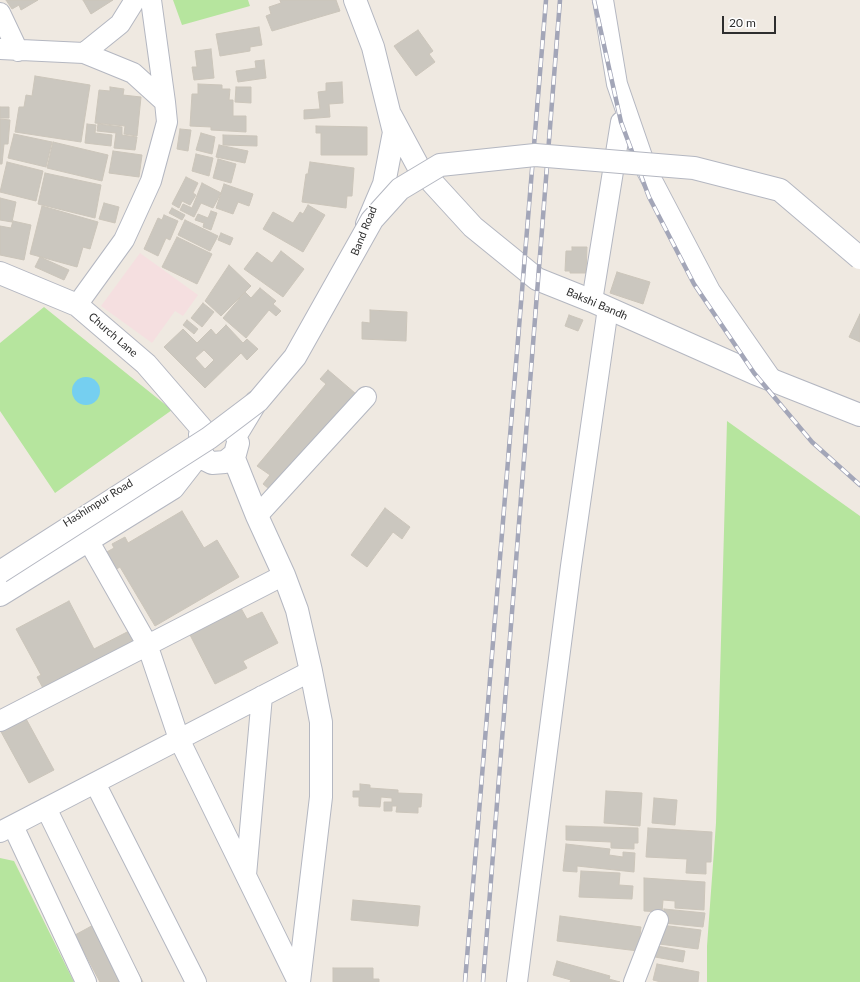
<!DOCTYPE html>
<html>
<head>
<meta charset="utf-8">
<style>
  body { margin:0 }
  #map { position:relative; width:860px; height:982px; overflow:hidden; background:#efe9e1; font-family:Lato,sans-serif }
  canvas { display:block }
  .scale { position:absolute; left:722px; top:16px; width:54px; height:18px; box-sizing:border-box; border:2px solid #2e2e2e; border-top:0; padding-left:5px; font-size:12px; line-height:14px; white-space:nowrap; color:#2e2e2e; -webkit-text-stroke:3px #fff; paint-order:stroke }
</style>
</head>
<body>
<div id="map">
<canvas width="860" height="982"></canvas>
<div class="scale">20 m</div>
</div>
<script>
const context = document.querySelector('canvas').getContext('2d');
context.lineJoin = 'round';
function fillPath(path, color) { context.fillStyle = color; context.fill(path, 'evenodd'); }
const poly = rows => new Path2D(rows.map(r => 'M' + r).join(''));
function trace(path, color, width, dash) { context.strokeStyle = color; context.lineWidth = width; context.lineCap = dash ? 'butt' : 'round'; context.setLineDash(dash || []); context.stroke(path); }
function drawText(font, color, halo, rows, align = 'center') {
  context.font = font + ' Lato,sans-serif'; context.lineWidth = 3.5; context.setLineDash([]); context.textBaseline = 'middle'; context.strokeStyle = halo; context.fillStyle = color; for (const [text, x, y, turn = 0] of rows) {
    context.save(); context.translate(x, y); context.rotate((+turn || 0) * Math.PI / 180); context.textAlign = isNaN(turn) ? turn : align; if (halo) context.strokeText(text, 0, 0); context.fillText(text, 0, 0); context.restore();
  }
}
fillPath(poly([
  [140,253,198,295,183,316,175,311,152,343,101,306]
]), '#f5dfe0');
fillPath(poly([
  [173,0,248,0,250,6,182,25],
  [44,307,172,410,55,493,0,411,0,343],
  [727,421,860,516,860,982,707,982,707,946,716,823],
  [0,858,14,861,74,982,0,982]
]), '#b6e59e');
fillPath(poly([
  '72 391a14 14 0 1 1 28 0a14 14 0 1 1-28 0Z'
]), '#75cff0');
const building = poly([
  [6,0,38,0,21,10,19,5,12,9,6,0],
  [83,0,113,0,91,14,83,0],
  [280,0,336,0,340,11,272,31,266,16,271,14,269,7,281,3,280,0],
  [259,27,262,45,250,47,250,51,220,56,216,34,259,27],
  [418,30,433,51,429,54,435,62,416,76,394,46,418,30],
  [211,49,214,78,194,80,192,67,197,67,195,51,211,49],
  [264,60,266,78,238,82,236,71,256,68,255,61,264,60],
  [35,76,90,85,81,142,15,132,19,107,24,107,26,95,32,96,35,76],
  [342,82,343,103,329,104,330,117,304,119,304,110,320,109,318,92,326,91,326,83,342,82],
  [198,84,222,85,222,89,230,89,229,100,233,100,233,116,246,116,246,132,211,130,211,127,190,126,192,94,198,94,198,84],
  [110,87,124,89,123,95,141,97,137,136,124,134,125,126,95,123,99,90,110,91,110,87],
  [236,87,251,87,251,103,235,102,236,87],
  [0,107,9,107,9,118,0,118,0,107],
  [0,119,10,120,8,144,4,144,2,164,0,164,0,119],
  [87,124,96,125,95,133,112,135,111,146,85,143,87,124],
  [98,124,122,127,122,135,137,137,135,150,114,148,116,133,97,131,98,124],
  [316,126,367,127,367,155,321,155,321,133,316,133,316,126],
  [180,129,191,130,188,151,177,149,180,129],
  [201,133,215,137,212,154,196,150,201,133],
  [14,134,52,142,46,167,8,158,14,134],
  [223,135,257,136,257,146,223,145,223,135],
  [53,142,108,155,102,181,47,168,53,142],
  [219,145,248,151,245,163,216,157,219,145],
  [113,151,142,155,139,177,109,173,113,151],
  [196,154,213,158,209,176,192,171,196,154],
  [218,159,236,164,231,183,213,178,218,159],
  [7,162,43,171,36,201,0,192,7,162],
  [310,162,354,168,352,196,347,196,346,208,302,202,306,174,308,174,310,162],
  [45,173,101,185,95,218,38,204,45,173],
  [186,177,198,183,193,193,196,195,190,205,182,201,179,208,172,204,186,177],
  [202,183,221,193,213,208,201,203,194,217,180,210,183,204,192,208,202,183],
  [224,184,253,194,249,206,238,202,233,214,216,208,224,184],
  [0,198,16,202,12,222,0,220,0,198],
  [104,203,119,207,115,223,99,219,104,203],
  [308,205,325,215,303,252,263,229,273,212,293,223,300,212,303,214,308,205],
  [42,206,98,222,90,249,83,247,77,267,30,254,42,206],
  [172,208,185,215,182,220,169,213,172,208],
  [211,211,217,213,211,230,203,227,204,223,195,220,198,214,208,218,211,211],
  [164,215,178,221,170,240,166,238,158,256,144,249,158,218,162,220,164,215],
  [185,220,218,236,210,251,178,235,185,220],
  [13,221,31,225,24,260,0,255,0,226,11,228,13,221],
  [221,233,233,238,230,245,218,240,221,233],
  [177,237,212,254,197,284,162,267,177,237],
  [572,247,587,247,586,273,570,273,570,271,565,271,566,251,572,251,572,247],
  [281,251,304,269,283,297,244,269,257,252,272,263,281,251],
  [40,257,69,270,64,280,35,267,40,257],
  [229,265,251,286,221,316,205,301,229,265],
  [617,272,650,282,643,304,610,293,617,272],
  [260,288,276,301,273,304,281,311,276,316,269,310,246,338,223,318,245,292,251,298,260,288],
  [203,303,214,312,202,327,191,318,203,303],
  [370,310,407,312,406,341,362,339,362,322,370,323,370,310],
  [860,314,860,342,849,337,860,314],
  [569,315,583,320,578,331,565,326,569,315],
  [187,320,198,329,194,334,183,325,187,320],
  [226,325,243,343,247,339,258,349,247,360,241,353,205,388,164,347,183,329,197,343,211,329,216,335,226,325],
  [204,350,214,360,205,369,195,358,204,350],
  [328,370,362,399,280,498,263,484,270,475,257,466,326,384,320,379,328,370],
  [385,508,410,527,402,539,393,532,367,567,351,555,385,508],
  [182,511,204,548,217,540,239,577,155,626,120,567,113,571,103,554,114,548,112,544,125,537,128,543,182,511],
  [69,601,94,649,129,631,136,644,45,692,37,677,41,675,16,629,69,601],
  [237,601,247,619,262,612,278,643,243,661,247,668,215,684,186,627,237,601],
  [24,715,54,770,29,783,0,730,24,715],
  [360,784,370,785,370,788,398,790,398,793,422,794,421,807,418,807,418,813,396,812,397,806,392,806,392,811,384,811,384,802,392,802,392,798,381,797,380,807,359,806,359,797,353,797,353,791,360,791,360,784],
  [606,791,642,793,640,826,604,823,606,791],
  [654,798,677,800,675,825,652,823,654,798],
  [566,826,638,828,638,843,634,843,634,849,611,848,611,842,566,840,566,826],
  [648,828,712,832,711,862,706,862,706,874,686,873,687,859,646,857,648,828],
  [566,844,610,849,609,855,623,857,623,852,635,853,634,872,577,866,577,872,563,871,566,844],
  [581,871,620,873,619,885,633,886,632,899,579,897,581,871],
  [644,878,705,882,704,910,675,908,675,901,663,900,662,912,644,911,644,878],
  [353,900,420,906,418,926,351,920,353,900],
  [664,909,705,913,703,927,663,923,664,909],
  [560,916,641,927,638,951,557,941,560,916],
  [108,917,143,982,100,982,75,935,108,917],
  [661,925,701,930,698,949,659,944,661,925],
  [657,946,685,951,683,962,655,957,657,946],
  [557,961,610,976,609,979,620,982,570,982,571,980,553,975,557,961],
  [657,964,699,972,698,982,661,982,653,980,657,964],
  [333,968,373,968,373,979,379,979,379,982,333,982,333,968]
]);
fillPath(building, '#cbc7bf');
trace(building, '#cbc5ba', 1);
const street = poly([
  [151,0,165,102],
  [603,0,617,84,647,171,710,291,772,380],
  [0,13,18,51],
  [0,49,84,53,133,73,165,102,167,122,151,181,124,240,77,305],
  [84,53,120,24,135,0],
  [592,301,621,122],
  [257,516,366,397],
  [88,540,147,644,179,739,298,982],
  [0,721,284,575],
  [95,783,196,982],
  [46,808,131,982],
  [13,826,86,982],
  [0,832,311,671],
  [246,875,262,696],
  [517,982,571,566,608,308],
  [634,982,658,920]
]);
const secondary = poly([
  [355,0,373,47,394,132,384,184,367,224],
  [391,116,419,168,473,227,537,279,592,301,754,373,860,415],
  [0,273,77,305,146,364,203,430],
  [236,435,256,402],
  [201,452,206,460,212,463,225,462,235,454,238,443],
  [233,456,257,516,284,575,297,610,311,671,321,722,321,797,299,982],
  [0,595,173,488,201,452,200,434]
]);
trace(street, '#b4b7c1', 22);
trace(secondary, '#b4b7c1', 24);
trace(street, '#fff', 20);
trace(secondary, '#fff', 22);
const rail = poly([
  [594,0,621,122,649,197,694,284,754,373,812,442,860,485],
  [465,982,546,0],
  [483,982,560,0]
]);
trace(rail, '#a3a6b8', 4.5);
trace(rail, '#fff', 3, [9]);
const secondaryBridge = poly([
  [0,572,209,438,258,401,295,357,372,220,400,189,440,165,535,155,694,168,780,190,860,258]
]);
trace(secondaryBridge, '#b4b7c1', 24, []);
trace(secondaryBridge, '#fff', 22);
drawText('11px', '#2e2e2e', '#fff', [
  ["Band Road",364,231,-68],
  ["Bakshi Bandh",597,304,23],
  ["Church Lane",113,335,41],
  ["Hashimpur Road",98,503,-32]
]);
</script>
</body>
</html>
